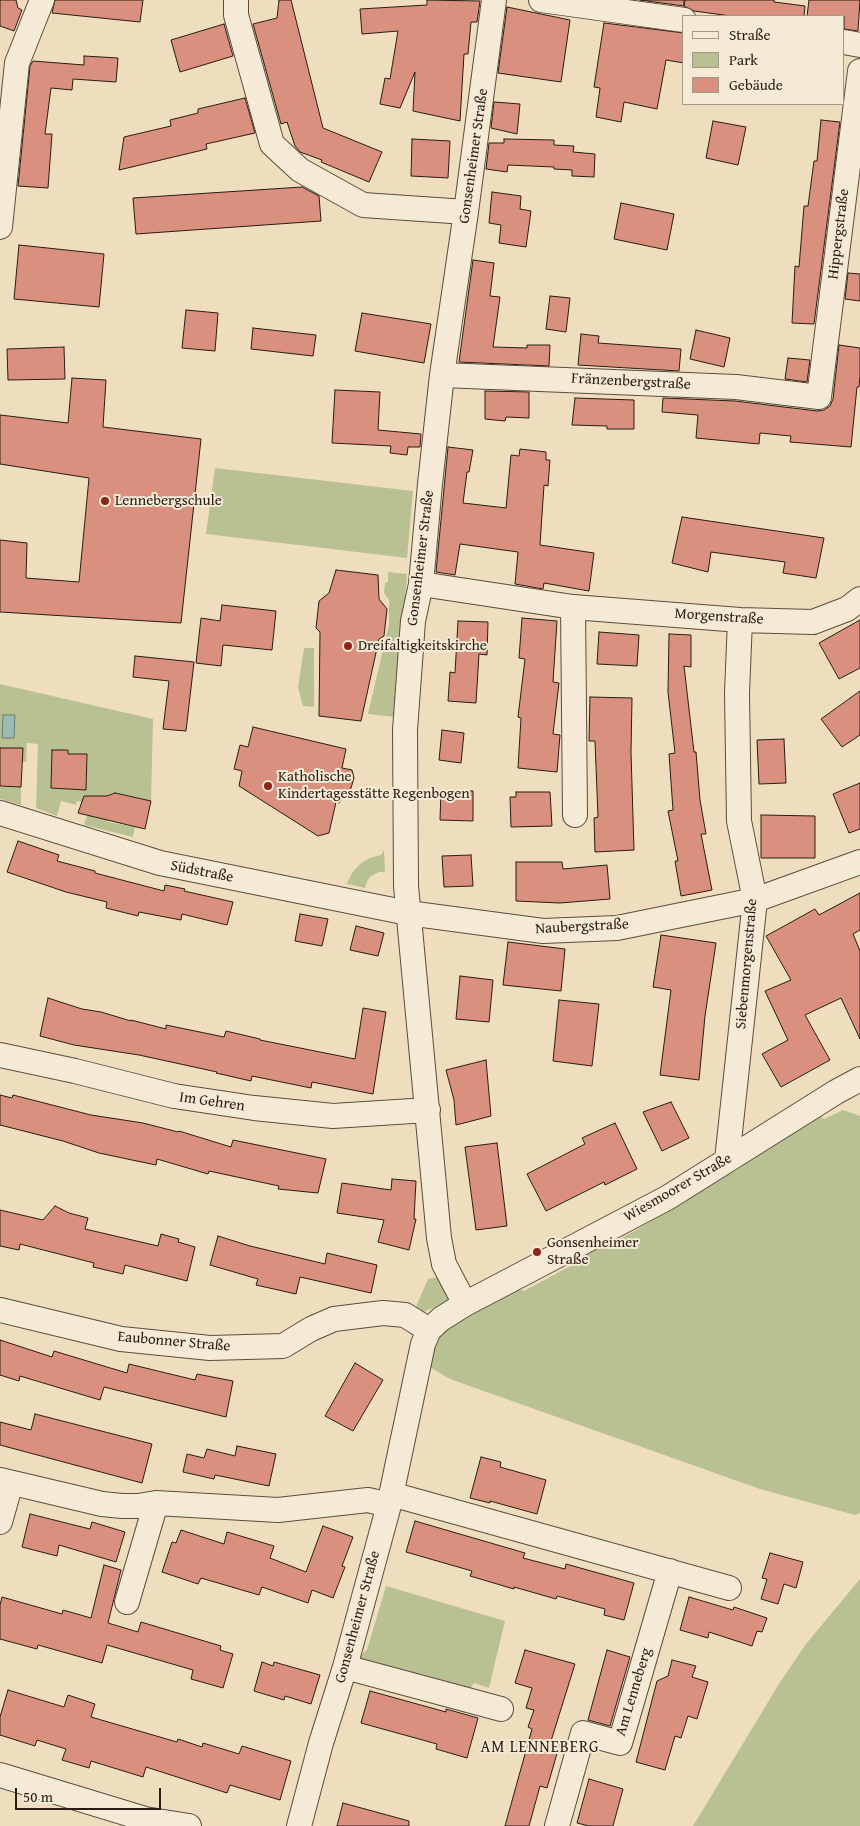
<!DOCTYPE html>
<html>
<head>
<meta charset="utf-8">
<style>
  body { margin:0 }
  #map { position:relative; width:860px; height:1826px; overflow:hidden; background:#efdebe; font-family:"Gentium Book Plus",serif }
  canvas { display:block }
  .legend { position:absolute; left:682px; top:15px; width:162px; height:90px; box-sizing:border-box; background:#f5ead5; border:1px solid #a49887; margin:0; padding:6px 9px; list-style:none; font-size:15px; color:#2a1c13 }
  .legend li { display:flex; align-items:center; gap:10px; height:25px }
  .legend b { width:25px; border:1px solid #a49887 }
  .scale { position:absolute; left:15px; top:1788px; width:146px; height:22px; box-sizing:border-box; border:2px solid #2a1c13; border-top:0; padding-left:6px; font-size:15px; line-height:18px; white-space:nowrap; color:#2a1c13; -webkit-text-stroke:4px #f5ead5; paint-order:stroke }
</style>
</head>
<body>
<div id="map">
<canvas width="860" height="1826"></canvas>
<ul class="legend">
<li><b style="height:6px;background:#f5ead5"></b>Straße</li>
<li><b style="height:14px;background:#b9c192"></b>Park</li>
<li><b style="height:14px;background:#d9907e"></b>Gebäude</li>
</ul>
<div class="scale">50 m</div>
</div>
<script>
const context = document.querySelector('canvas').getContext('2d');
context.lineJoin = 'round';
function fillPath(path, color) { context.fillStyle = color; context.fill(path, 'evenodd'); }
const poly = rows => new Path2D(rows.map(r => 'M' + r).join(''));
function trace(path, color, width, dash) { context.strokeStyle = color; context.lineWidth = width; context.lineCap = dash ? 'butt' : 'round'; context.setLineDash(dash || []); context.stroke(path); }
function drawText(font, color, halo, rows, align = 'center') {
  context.font = font + ' "Gentium Book Plus",serif'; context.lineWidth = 4; context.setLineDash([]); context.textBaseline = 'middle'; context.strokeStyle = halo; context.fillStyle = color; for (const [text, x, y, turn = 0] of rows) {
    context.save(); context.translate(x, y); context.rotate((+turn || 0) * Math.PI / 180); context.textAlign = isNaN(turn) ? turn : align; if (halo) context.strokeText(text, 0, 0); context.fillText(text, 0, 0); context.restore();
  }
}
fillPath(poly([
  [215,468,413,491,407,558,206,534],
  [388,572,407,574,395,717,368,714,389,624,389,600,384,593,385,583,388,582],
  [304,648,314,648,314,707,303,706,298,687],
  [0,684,153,719,151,801,115,793,110,795,108,822,135,827,133,837,84,825,93,796,84,796,82,802,77,801,76,805,61,801,57,816,36,808,38,744,27,743,26,762,22,762,23,748,0,748],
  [52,750,68,750,68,754,87,754,86,790,51,788],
  [0,787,21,787,21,805,0,799],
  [384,850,385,872,379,872,371,876,367,881,365,888,344,883,347,883,352,873,360,864,370,858,381,855],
  [843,1110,860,1116,860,1513,855,1515,760,1489,450,1379,428,1366,432,1351,440,1336,449,1324,516,1288,524,1291,576,1263,581,1249,595,1240,611,1244,687,1201,690,1190,700,1182,716,1182,743,1166,746,1158,820,1115,824,1119],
  [444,1275,451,1293,448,1302,418,1314,415,1309,428,1279],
  [860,1579,860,1826,693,1826,779,1684,806,1644],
  [386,1586,505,1621,489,1688,474,1683,469,1691,359,1663,362,1654,367,1650]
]), '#b9c192');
const water = poly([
  [3,715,15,715,14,738,2,738,3,715]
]);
fillPath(water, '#9abcb2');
trace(water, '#6d7c72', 1);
const building = poly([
  [0,0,16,0,18,8,22,10,14,31,0,26,0,0],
  [55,0,143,0,140,22,52,13,55,0],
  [279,0,291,0,323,128,382,152,369,182,321,162,322,160,300,152,295,146,287,122,281,124,253,24,277,18,279,0],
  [427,0,480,1,477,22,471,22,468,54,464,54,460,121,413,111,415,72,400,108,380,104,385,78,390,79,398,31,362,34,360,9,427,5,427,0],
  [640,0,684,0,684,6,640,0],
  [685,0,774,0,774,2,805,6,804,16,731,16,694,11,684,6,685,0],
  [809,0,860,0,858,31,844,29,844,16,807,16,809,0],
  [507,7,570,20,561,82,498,73,507,7],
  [604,23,684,33,684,63,666,60,657,109,624,102,621,122,596,117,600,88,594,87,604,23],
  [224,24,233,56,180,72,171,40,224,24],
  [84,56,118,58,116,82,73,79,72,90,51,88,45,134,52,134,48,188,18,186,30,66,33,61,84,65,84,56],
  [245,98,255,133,206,144,207,149,119,170,124,137,171,126,170,120,198,113,198,109,245,98],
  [494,102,520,104,517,134,491,128,494,102],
  [821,120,840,122,814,324,792,323,795,266,799,267,804,206,808,206,814,161,817,161,821,120],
  [713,121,746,127,738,165,706,158,713,121],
  [412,139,450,141,448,178,411,176,412,139],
  [504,139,554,140,554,145,574,146,573,152,595,154,594,177,572,176,572,170,554,169,554,167,508,165,507,172,486,169,489,143,504,143,504,139],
  [302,187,319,196,321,221,136,234,133,198,302,187],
  [492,192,521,196,520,209,531,211,526,247,499,243,501,225,489,223,492,192],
  [621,203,674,214,667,250,614,239,621,203],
  [19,245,104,254,99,307,14,299,19,245],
  [473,260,494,263,490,296,500,297,493,347,527,348,527,345,550,345,549,366,459,362,473,260],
  [848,273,860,274,860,301,845,299,848,273],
  [550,296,570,298,566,332,546,329,550,296],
  [186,310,218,313,215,351,182,348,186,310],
  [362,313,431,324,424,363,355,351,362,313],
  [253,328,316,335,313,356,251,349,253,328],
  [696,330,730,338,724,367,690,359,696,330],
  [581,334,599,336,598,343,681,349,679,371,578,365,581,334],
  [839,345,860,348,860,376,859,387,857,387,851,447,790,442,791,436,760,433,759,444,696,438,698,415,662,412,663,398,735,401,817,411,824,410,830,406,833,399,839,345],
  [64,347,65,379,8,380,7,349,64,347],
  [788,358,810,360,807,382,785,379,788,358],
  [72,378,106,380,103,427,201,439,181,623,0,612,0,540,27,543,26,578,79,582,89,478,0,464,0,415,68,423,72,378],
  [335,390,380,392,378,430,421,434,420,447,408,447,407,455,390,453,391,446,332,443,335,390],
  [485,391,529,392,529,418,506,417,505,421,485,419,485,391],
  [575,398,634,400,634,429,607,429,607,426,572,425,575,398],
  [448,447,473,450,469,472,467,472,463,503,506,508,511,455,519,456,520,449,546,452,546,460,550,460,548,486,544,485,540,545,594,553,589,591,544,583,543,589,515,584,518,552,460,544,455,575,436,572,448,447],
  [682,517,824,538,816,578,783,573,785,562,711,552,708,572,672,563,682,517],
  [336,570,378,575,379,599,387,609,384,636,379,639,361,721,319,716,320,632,316,628,319,601,329,593,336,570],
  [222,605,276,611,272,650,223,645,221,666,196,663,201,618,220,621,222,605],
  [522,618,557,621,553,682,559,683,553,734,560,735,557,772,518,768,521,718,518,717,525,659,519,658,522,618],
  [860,620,860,668,839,679,819,643,860,620],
  [458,621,488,622,487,655,479,654,476,703,448,701,450,672,455,673,458,621],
  [599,632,639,635,637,666,597,664,599,632],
  [669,634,691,635,691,667,684,666,694,752,696,752,700,800,706,834,701,834,712,890,681,896,675,861,678,861,668,811,673,810,669,754,675,753,668,692,669,634],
  [135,656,194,662,186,731,163,729,169,681,133,677,135,656],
  [860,691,860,735,842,747,821,719,860,691],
  [590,697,632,698,631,752,634,850,595,852,594,818,598,817,595,741,589,741,590,697],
  [253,727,346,749,342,768,352,770,354,778,351,788,339,803,336,802,329,833,318,836,239,786,242,771,234,769,240,745,248,747,253,727],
  [442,730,464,733,461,763,439,760,442,730],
  [784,739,786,783,759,784,757,740,784,739],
  [0,748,23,748,21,787,0,786,0,748],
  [52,750,68,750,68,754,87,754,86,790,51,788,52,750],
  [860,783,860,829,849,833,833,794,860,783],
  [441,791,473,791,473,821,440,820,441,791],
  [516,792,550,792,552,826,511,827,510,797,516,797,516,792],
  [115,793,151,801,145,829,78,813,84,796,107,796,115,793],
  [761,815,815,816,815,858,761,858,761,815],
  [18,841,59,855,57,861,95,871,95,873,164,891,165,885,185,889,184,891,233,902,227,925,182,914,181,920,139,912,138,916,106,908,107,902,66,892,7,872,18,841],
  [471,855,473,886,444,887,442,856,471,855],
  [516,862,562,862,563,869,607,865,610,899,560,903,516,901,516,862],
  [860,893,860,930,853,934,860,951,860,1039,841,998,805,1015,830,1060,781,1087,762,1054,788,1040,765,991,791,980,766,936,815,909,819,915,860,893],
  [300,914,328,919,322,946,295,941,300,914],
  [356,926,384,933,378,956,350,950,356,926],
  [661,935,716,943,705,1016,699,1080,660,1075,671,990,653,987,661,935],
  [508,942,565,949,561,991,503,985,508,942],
  [460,976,493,980,489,1022,456,1019,460,976],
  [48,998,82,1009,101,1012,131,1021,131,1020,166,1029,166,1025,224,1037,226,1031,260,1039,260,1040,355,1059,363,1008,386,1012,373,1094,312,1082,311,1088,252,1076,251,1081,216,1073,217,1072,139,1055,74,1045,40,1036,48,998],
  [559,1000,599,1004,592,1066,553,1061,559,1000],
  [486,1060,491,1116,456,1125,454,1100,446,1070,486,1060],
  [0,1095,12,1098,13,1095,91,1115,143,1123,178,1132,179,1131,231,1147,233,1140,326,1159,318,1193,278,1189,279,1186,209,1171,208,1174,157,1159,156,1165,132,1160,99,1153,63,1141,0,1125,0,1095],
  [671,1102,689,1138,662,1151,643,1112,671,1102],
  [615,1123,637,1169,605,1185,604,1182,546,1211,527,1174,585,1144,582,1138,615,1123],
  [497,1143,507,1226,476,1230,465,1147,497,1143],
  [392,1179,416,1181,414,1219,416,1219,409,1250,378,1242,384,1220,337,1213,342,1183,391,1190,392,1179],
  [55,1206,69,1213,88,1218,85,1229,158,1246,161,1234,179,1239,178,1242,195,1247,187,1281,125,1265,123,1274,93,1267,94,1263,20,1244,19,1250,0,1246,0,1210,43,1220,55,1206],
  [218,1236,250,1246,325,1264,327,1253,377,1265,371,1293,300,1277,296,1294,256,1285,258,1279,210,1265,218,1236],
  [0,1340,52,1357,54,1351,127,1373,129,1364,195,1380,197,1374,233,1381,226,1417,104,1387,100,1400,20,1376,19,1381,0,1375,0,1340],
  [355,1363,383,1380,353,1431,325,1416,355,1363],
  [35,1414,152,1444,142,1483,0,1445,0,1422,31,1430,35,1414],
  [237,1446,276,1454,269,1486,215,1475,214,1479,183,1472,187,1454,204,1458,207,1449,235,1456,237,1446],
  [481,1457,501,1462,500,1467,546,1480,537,1514,490,1501,490,1503,470,1498,481,1457],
  [30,1514,90,1529,92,1522,125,1532,116,1562,59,1545,57,1556,22,1547,30,1514],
  [415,1521,525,1553,523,1558,565,1569,566,1564,634,1583,624,1620,604,1615,605,1609,557,1596,556,1599,514,1587,514,1589,470,1576,472,1571,406,1552,415,1521],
  [323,1526,353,1537,342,1566,345,1567,333,1598,312,1590,308,1603,262,1587,259,1595,201,1578,198,1584,162,1572,172,1542,176,1543,181,1530,224,1544,227,1532,274,1546,270,1558,306,1572,323,1526],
  [770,1553,803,1562,796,1588,784,1584,778,1604,761,1599,767,1579,762,1578,770,1553],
  [104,1565,121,1570,108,1623,138,1632,141,1622,221,1646,220,1650,233,1654,223,1688,191,1679,193,1670,107,1645,102,1663,38,1645,37,1649,0,1639,0,1605,2,1597,62,1614,63,1610,91,1618,104,1565],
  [689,1597,733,1610,734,1607,767,1618,762,1632,757,1631,752,1646,709,1632,708,1638,680,1630,689,1597],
  [525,1650,575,1664,551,1741,560,1743,547,1788,540,1786,529,1826,505,1826,532,1729,528,1727,534,1710,526,1708,532,1688,515,1683,525,1650],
  [607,1650,630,1657,610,1726,588,1720,607,1650],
  [672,1660,696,1666,692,1677,708,1682,697,1719,688,1716,681,1738,675,1736,665,1770,636,1762,657,1681,668,1676,672,1660],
  [262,1662,273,1666,274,1662,320,1675,311,1704,285,1696,284,1700,254,1691,262,1662],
  [8,1690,64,1707,68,1695,95,1704,91,1717,177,1742,178,1739,202,1747,203,1743,239,1754,242,1746,291,1761,280,1800,230,1785,227,1793,146,1767,143,1777,91,1761,89,1768,62,1760,66,1749,37,1740,35,1746,0,1735,0,1717,8,1690],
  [370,1691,446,1712,446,1709,478,1718,467,1758,436,1749,437,1744,361,1723,370,1691],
  [589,1779,623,1789,613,1826,589,1826,577,1823,589,1779],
  [343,1803,409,1821,409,1826,337,1826,343,1803]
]);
fillPath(building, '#d9907e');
trace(building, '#2a1c13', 1);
const minor = poly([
  [236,0,236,15,272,144,300,170,363,205,466,212],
  [541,0,684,20],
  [844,42,860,45],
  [0,227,17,63,42,0],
  [442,375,736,387,819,397,860,71],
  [421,584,573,607,740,620,813,622,847,609,860,599],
  [573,607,575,815],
  [0,813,160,863,408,913,543,931,617,928,755,900,860,862],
  [0,1055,75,1071,174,1096,254,1108,333,1116,428,1110],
  [727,1160,755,900,739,821,737,693,740,620],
  [465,1304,444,1264,439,1238,406,886,405,730,413,621,421,584,430,484,442,375,466,212,494,0],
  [0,1310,121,1339,210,1348,283,1346,311,1329,334,1319,383,1313,405,1315,429,1330],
  [0,1480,102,1504,122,1506,138,1506,156,1503,278,1510,368,1500,389,1505],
  [391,1494,729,1588],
  [0,1522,11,1483],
  [127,1602,156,1503],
  [345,1667,501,1709],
  [0,1775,145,1819,189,1826],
  [299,1826,321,1743,345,1667,389,1505,423,1344,429,1330,441,1319,465,1304,667,1198,836,1092,860,1079],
  [557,1826,583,1733,620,1743,670,1571]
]);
trace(minor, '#5b4c3e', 26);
trace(minor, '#f5ead5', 24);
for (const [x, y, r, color] of [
  [105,501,5,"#8f2418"],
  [348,646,5,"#8f2418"],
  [268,786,5,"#8f2418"],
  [537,1252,5,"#8f2418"]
]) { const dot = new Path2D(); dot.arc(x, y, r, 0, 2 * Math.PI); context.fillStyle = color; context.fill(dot); trace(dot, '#f5ead5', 2); }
drawText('15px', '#2a1c13', '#f5ead5', [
  ["Gonsenheimer Straße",474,156,-82],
  ["Hippergstraße",839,234,-83],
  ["Fränzenbergstraße",631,382,3],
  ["Gonsenheimer Straße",421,558,-83],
  ["Morgenstraße",719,617,4],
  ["Südstraße",202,872,11],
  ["Naubergstraße",582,927,-3],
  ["Siebenmorgenstraße",747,964,-85],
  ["Im Gehren",212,1102,8],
  ["Wiesmoorer Straße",678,1188,-30],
  ["Eaubonner Straße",174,1342,5],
  ["Gonsenheimer Straße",358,1617,-75],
  ["Am Lenneberg",634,1692,-73]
]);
drawText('15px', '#2a1c13', '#f5ead5', [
  ["Lennebergschule",115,501],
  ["Dreifaltigkeitskirche",358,646],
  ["Katholische",278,777],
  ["Kindertagesstätte Regenbogen",278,794],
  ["Gonsenheimer",547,1243],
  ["Straße",547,1260]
], 'left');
context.letterSpacing = '1px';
drawText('16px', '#2a1c13', '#f5ead5', [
  ["AM LENNEBERG",540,1748]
]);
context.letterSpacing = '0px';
</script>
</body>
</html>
